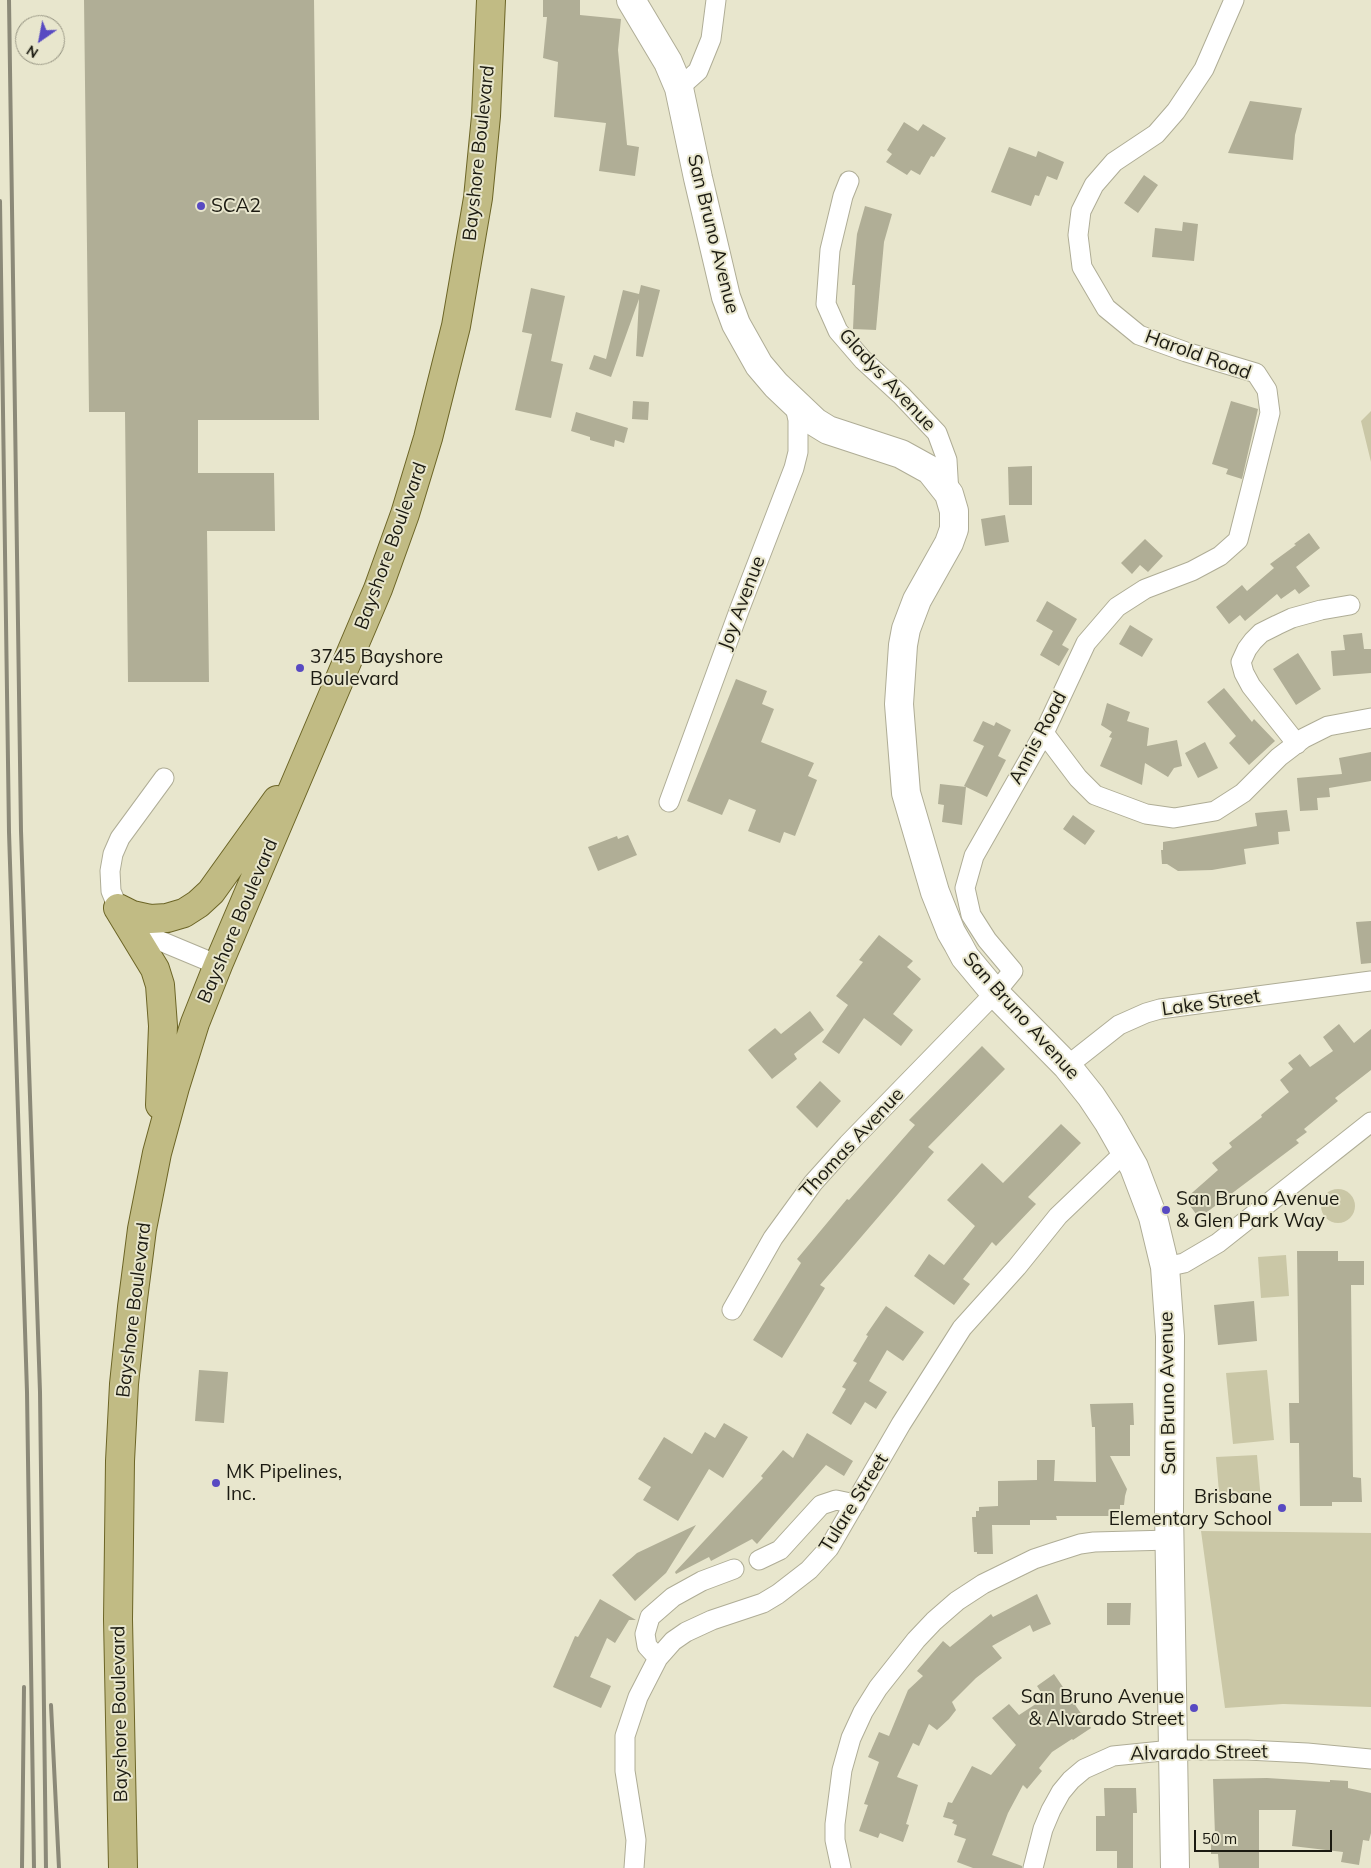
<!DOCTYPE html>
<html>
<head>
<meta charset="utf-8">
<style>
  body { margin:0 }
  #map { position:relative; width:1371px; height:1868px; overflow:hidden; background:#e8e6cd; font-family:Mulish,sans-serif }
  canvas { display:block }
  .north { position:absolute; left:15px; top:15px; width:50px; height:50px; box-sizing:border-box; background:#e8e6cd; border:1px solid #969482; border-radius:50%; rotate:213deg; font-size:14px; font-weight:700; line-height:20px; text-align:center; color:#1b1a11 }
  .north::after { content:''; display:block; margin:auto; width:18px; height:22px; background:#584ac2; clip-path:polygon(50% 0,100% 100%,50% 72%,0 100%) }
  .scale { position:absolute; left:1194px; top:1830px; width:138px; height:22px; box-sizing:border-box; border:2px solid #1b1a11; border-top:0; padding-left:6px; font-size:15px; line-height:18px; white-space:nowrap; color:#1b1a11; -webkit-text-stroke:4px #e8e6cd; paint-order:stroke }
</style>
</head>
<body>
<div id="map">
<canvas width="1371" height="1868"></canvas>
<div class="north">N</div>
<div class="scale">50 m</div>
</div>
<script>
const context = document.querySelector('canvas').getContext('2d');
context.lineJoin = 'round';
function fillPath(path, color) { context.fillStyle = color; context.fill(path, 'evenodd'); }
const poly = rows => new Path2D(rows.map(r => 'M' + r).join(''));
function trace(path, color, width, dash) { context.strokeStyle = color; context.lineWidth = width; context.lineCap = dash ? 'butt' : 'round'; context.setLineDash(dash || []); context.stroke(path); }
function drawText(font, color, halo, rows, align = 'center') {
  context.font = font + ' Mulish,sans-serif'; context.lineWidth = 4; context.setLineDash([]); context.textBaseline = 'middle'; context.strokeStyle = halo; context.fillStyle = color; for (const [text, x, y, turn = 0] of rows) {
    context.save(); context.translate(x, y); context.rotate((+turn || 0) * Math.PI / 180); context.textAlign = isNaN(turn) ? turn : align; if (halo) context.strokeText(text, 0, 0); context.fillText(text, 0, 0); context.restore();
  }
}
fillPath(poly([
  [1371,411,1371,462,1361,421],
  '1321 1206a17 17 0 1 1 34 0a17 17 0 1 1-34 0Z',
  [1286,1255,1289,1296,1261,1298,1258,1257],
  [1267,1370,1274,1440,1233,1444,1226,1373],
  [1257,1455,1261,1500,1220,1504,1216,1457],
  [1201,1531,1371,1533,1371,1707,1283,1704,1225,1708]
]), '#cac7a6');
fillPath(poly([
  [84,0,314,0,319,420,198,420,198,473,274,473,275,531,207,531,209,682,128,682,125,412,89,412],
  [543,0,580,0,580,15,621,19,618,50,627,145,639,147,635,176,599,171,606,123,554,117,558,62,543,58,547,17,543,17],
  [1250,101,1302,108,1295,135,1293,160,1228,153],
  [904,122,918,131,923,124,946,138,934,157,931,156,920,175,911,170,907,175,886,162,892,154,887,150],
  [1009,147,1036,157,1038,151,1064,162,1057,180,1047,176,1039,196,1035,195,1031,206,991,192],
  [1144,175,1158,185,1138,213,1124,203],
  [865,206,892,214,884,242,876,330,853,329,855,285,852,285,857,234],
  [1183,222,1198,224,1194,261,1152,257,1155,228,1182,231],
  [641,285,660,290,643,357,636,356,639,299,611,377,589,369,594,355,606,359,623,290,639,294],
  [531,288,565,296,551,361,563,364,551,418,515,410,532,334,522,332],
  [633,401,649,402,648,420,632,419],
  [1231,401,1258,409,1242,479,1226,474,1228,469,1212,464],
  [576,412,628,428,624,443,615,440,614,447,590,440,590,437,571,431],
  [1032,466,1032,505,1009,505,1008,467],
  [1005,515,1009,542,985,546,981,519],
  [1309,533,1320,548,1296,567,1310,586,1299,594,1295,589,1281,599,1277,594,1245,621,1240,615,1229,624,1216,607,1242,585,1247,591,1274,568,1270,564,1296,545,1294,544],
  [1145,539,1163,556,1148,572,1140,565,1132,574,1121,563],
  [1047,601,1077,619,1062,645,1069,649,1059,666,1040,655,1053,631,1036,621],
  [1130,625,1153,639,1142,657,1119,644],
  [1362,633,1364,649,1371,649,1371,673,1333,676,1331,651,1345,650,1343,635],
  [1298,653,1321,689,1296,705,1273,669],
  [736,679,767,691,762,704,774,709,761,742,814,763,808,776,817,780,795,836,784,832,780,843,748,831,756,810,729,799,722,815,687,801],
  [1224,688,1252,722,1254,719,1275,741,1249,765,1229,743,1236,736,1207,702],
  [1107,703,1130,712,1127,721,1149,728,1147,746,1177,740,1182,766,1174,768,1168,777,1145,763,1142,785,1100,766,1112,738,1109,737,1112,732,1101,725],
  [983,721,994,726,996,722,1011,730,998,756,1006,760,987,797,964,786,984,746,973,741],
  [1205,742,1218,768,1198,778,1185,753],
  [1371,752,1371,781,1329,788,1330,797,1317,798,1318,810,1300,811,1297,778,1342,774,1339,758],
  [940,784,966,787,962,825,942,822,944,805,938,804],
  [1287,810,1290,831,1278,832,1279,844,1244,849,1246,864,1212,870,1178,871,1167,864,1162,864,1161,850,1163,850,1163,842,1257,826,1255,813],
  [1073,815,1095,831,1085,845,1063,829],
  [628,835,637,855,598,871,588,847,617,836,618,839],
  [1371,921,1371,963,1361,964,1356,922],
  [879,935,913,961,907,967,921,979,893,1014,913,1030,901,1046,864,1018,839,1054,822,1042,848,1005,836,996,863,962,859,960],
  [810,1011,824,1030,794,1054,797,1059,772,1079,748,1050,775,1028,781,1034],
  [1339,1024,1354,1043,1371,1029,1371,1070,1335,1098,1338,1101,1304,1129,1307,1132,1296,1140,1299,1143,1199,1218,1185,1199,1218,1170,1212,1163,1232,1147,1229,1143,1262,1117,1261,1115,1289,1092,1280,1080,1293,1069,1288,1063,1300,1054,1310,1067,1333,1051,1323,1037],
  [982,1046,1005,1069,928,1147,934,1152,820,1285,825,1288,782,1358,753,1340,801,1263,797,1259,847,1199,849,1200,915,1125,909,1120],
  [820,1081,841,1101,817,1128,796,1107],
  [1061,1124,1081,1143,1028,1197,1036,1204,996,1246,992,1242,963,1279,970,1284,954,1305,914,1276,929,1254,944,1265,975,1226,947,1200,982,1163,1003,1183],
  [1297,1251,1338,1251,1338,1261,1364,1261,1364,1285,1351,1285,1353,1477,1361,1478,1362,1502,1332,1502,1332,1506,1300,1506,1299,1443,1290,1443,1289,1403,1299,1403],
  [1254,1301,1257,1341,1218,1345,1214,1305],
  [886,1306,924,1332,903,1361,887,1350,869,1381,887,1392,876,1409,865,1402,851,1425,832,1413,846,1389,842,1387,857,1363,853,1361,868,1336,866,1335],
  [199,1370,228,1372,224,1423,195,1421],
  [1133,1403,1134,1425,1130,1425,1130,1456,1110,1456,1127,1489,1125,1496,1124,1505,1120,1505,1120,1510,1115,1510,1115,1516,1056,1516,1057,1520,1030,1520,1030,1525,992,1525,993,1554,977,1554,977,1552,974,1552,972,1517,976,1517,976,1511,979,1511,979,1507,998,1506,998,1481,1037,1480,1037,1460,1055,1460,1054,1481,1096,1482,1095,1427,1092,1427,1090,1404],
  [724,1423,748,1437,723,1478,709,1469,678,1521,643,1500,651,1487,638,1479,664,1437,692,1454,705,1432,715,1438],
  [807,1433,853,1461,844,1476,826,1465,757,1544,752,1539,711,1561,709,1557,676,1574,675,1572,763,1478,761,1476,783,1450,793,1458],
  [696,1525,666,1573,635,1601,612,1575,637,1553],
  [1037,1594,1051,1624,1033,1632,1030,1625,992,1646,1002,1658,976,1678,952,1702,956,1710,949,1719,937,1730,929,1724,919,1746,913,1743,897,1777,918,1785,906,1824,909,1825,903,1842,880,1833,878,1838,859,1831,868,1805,864,1804,879,1762,868,1757,879,1732,889,1736,908,1690,923,1676,917,1671,943,1641,950,1647,991,1614,993,1617],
  [600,1599,636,1620,629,1620,615,1643,607,1638,590,1677,611,1686,601,1708,553,1687,575,1636,578,1637],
  [1107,1603,1131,1603,1130,1625,1107,1625],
  [1054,1674,1091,1728,1073,1740,1072,1739,1052,1752,1039,1768,1042,1771,1027,1789,1023,1785,1008,1813,992,1855,1022,1866,1022,1868,973,1868,957,1862,966,1839,954,1835,957,1825,952,1823,954,1820,943,1817,948,1802,952,1803,972,1766,991,1775,1016,1745,992,1718,1009,1704,1019,1715,1045,1698,1037,1686],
  [1267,1778,1330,1782,1330,1780,1348,1781,1348,1788,1371,1793,1371,1833,1369,1841,1363,1840,1359,1865,1341,1862,1343,1852,1292,1846,1296,1810,1259,1810,1259,1868,1219,1868,1218,1854,1211,1854,1211,1835,1215,1835,1213,1779],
  [1104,1788,1136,1788,1137,1813,1133,1813,1133,1868,1117,1868,1117,1851,1096,1851,1096,1816,1105,1816]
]), '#b0ae96');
const street = poly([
  [679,88,698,71,711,39,716,0],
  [849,181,843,196,830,250,826,304,838,331,863,360,901,395,937,433,947,460,949,494],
  [1044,733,1078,778,1095,795,1146,814,1174,818,1215,811,1243,793,1279,757,1304,738,1328,726,1371,718],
  [1297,744,1251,686,1244,673,1241,662,1247,649,1253,641,1261,633,1277,625,1292,618,1321,610,1350,605],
  [164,778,120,838,113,854,110,871,111,891,118,908,128,920,141,930,158,940,218,965],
  [669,802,740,608,794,468,798,452,798,420,794,402],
  [1067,1066,1119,1025,1146,1013,1160,1009,1371,981],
  [1165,1267,1184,1263,1218,1243,1371,1122],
  [732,1310,773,1238,813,1183,848,1144,995,993,1013,971,987,940,971,915,965,888,974,856,1044,733,1086,643,1117,607,1145,589,1192,571,1220,556,1238,540,1270,413,1267,390,1256,373,1186,352,1139,335,1106,308,1082,267,1078,235,1081,211,1094,185,1114,162,1156,134,1176,111,1204,69,1234,0],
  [759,1560,780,1550,821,1505,836,1500,855,1504],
  [658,1658,647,1646,645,1634,650,1617,673,1597,702,1581,734,1569],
  [634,1868,636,1840,625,1771,625,1736,638,1697,658,1658,673,1641,686,1632,712,1620,763,1603,778,1594,809,1570,829,1548,901,1424,962,1328,1017,1267,1058,1216,1125,1152],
  [841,1868,835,1840,835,1824,842,1770,851,1738,863,1712,878,1688,916,1640,934,1621,957,1601,983,1584,1034,1559,1052,1553,1080,1544,1094,1542,1170,1540],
  [1033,1868,1043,1829,1051,1810,1061,1792,1071,1780,1084,1769,1113,1756,1172,1750,1247,1750,1307,1753,1371,1759]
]);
const secondary = poly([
  [631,0,668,62,679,88,698,178,726,297,736,324,759,365,776,385,815,422,828,430,901,454,930,470,949,494,954,511,954,529,949,543,917,600,906,629,903,645,899,704,906,793,935,892,951,932,958,944,965,957,995,993,1067,1066,1091,1096,1109,1123,1134,1167,1153,1217,1165,1267,1170,1336,1169,1511,1175,1868]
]);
const primary = poly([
  [118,908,132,915,150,919,167,918,184,913,198,904,211,892,277,800],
  [118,908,155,969,160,985,163,1026,160,1105],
  [123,1868,118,1619,120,1461,124,1384,132,1307,142,1229,157,1153,175,1087,195,1023,218,965,378,589,405,514,428,438,456,326,478,198,486,116,491,0]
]);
trace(street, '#afad96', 21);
trace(secondary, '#afad96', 30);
trace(primary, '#6c6526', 30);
trace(street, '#fff', 19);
trace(secondary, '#fff', 28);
trace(primary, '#c1bb84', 28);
trace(poly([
  [9,0,21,831,40,1392,46,1868],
  [0,201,9,832,27,1392,34,1868],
  [51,1705,59,1868],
  [22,1868,24,1687]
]), '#8b8978', 4);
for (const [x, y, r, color] of [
  [201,206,5,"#584ac2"],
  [300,668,5,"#584ac2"],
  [1166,1210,5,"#584ac2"],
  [216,1483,5,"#584ac2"],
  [1282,1508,5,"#584ac2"],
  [1194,1708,5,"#584ac2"]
]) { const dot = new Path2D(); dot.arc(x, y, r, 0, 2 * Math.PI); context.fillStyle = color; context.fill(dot); trace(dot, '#e8e6cd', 2); }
drawText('19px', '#1b1a11', '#e8e6cd', [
  ["Bayshore Boulevard",479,153,-84],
  ["San Bruno Avenue",713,234,76],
  ["Harold Road",1198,355,20],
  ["Gladys Avenue",887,380,47],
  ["Bayshore Boulevard",391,546,-70],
  ["Joy Avenue",742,603,-69],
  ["Annis Road",1038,738,-62],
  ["Bayshore Boulevard",238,921,-67],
  ["Lake Street",1211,1003,-8],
  ["San Bruno Avenue",1021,1016,48],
  ["Thomas Avenue",852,1143,-47],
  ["Bayshore Boulevard",134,1310,-83],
  ["San Bruno Avenue",1168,1393,-91],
  ["Tulare Street",854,1503,-58],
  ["Bayshore Boulevard",120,1714,-91],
  ["Alvarado Street",1199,1753,-1]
]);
drawText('19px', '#1b1a11', '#e8e6cd', [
  ["SCA2",211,206],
  ["3745 Bayshore",310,657],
  ["Boulevard",310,679],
  ["San Bruno Avenue",1176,1199],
  ["& Glen Park Way",1176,1221],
  ["MK Pipelines,",226,1472],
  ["Inc.",226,1494],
  ["Brisbane",1272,1497,"right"],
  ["Elementary School",1272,1519,"right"],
  ["San Bruno Avenue",1184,1697,"right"],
  ["& Alvarado Street",1184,1719,"right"]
], 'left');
</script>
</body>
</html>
